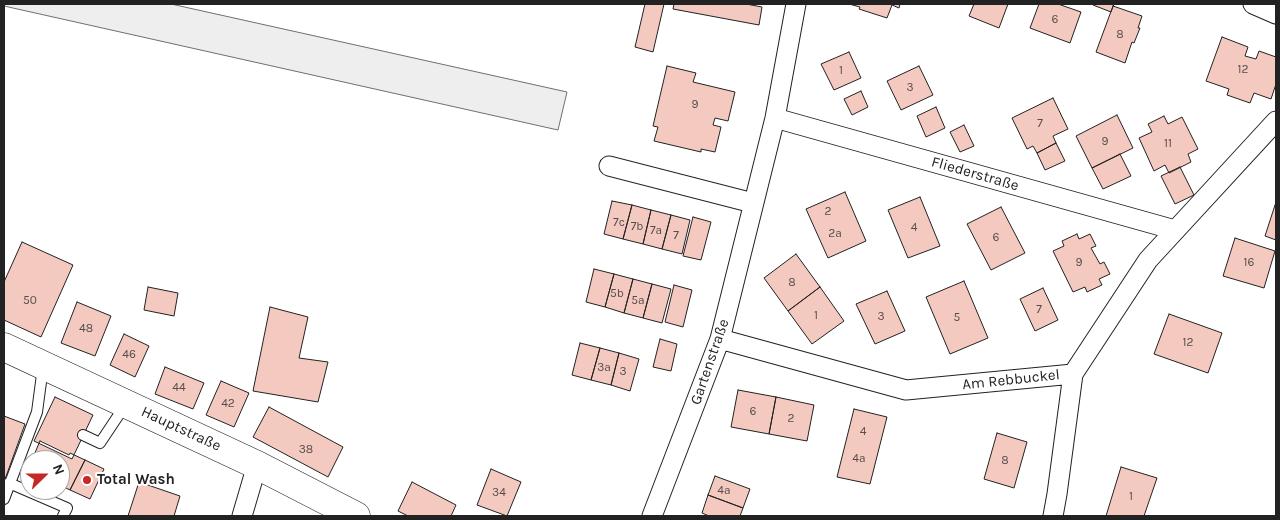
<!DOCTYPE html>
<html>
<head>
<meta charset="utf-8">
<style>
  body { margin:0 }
  #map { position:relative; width:1280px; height:520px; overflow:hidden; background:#fff; font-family:Karla,sans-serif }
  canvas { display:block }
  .frame { position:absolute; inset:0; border:5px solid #222; pointer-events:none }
  .north { position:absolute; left:20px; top:450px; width:50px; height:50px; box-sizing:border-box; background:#fff; border:1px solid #a7a7a7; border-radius:50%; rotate:68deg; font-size:14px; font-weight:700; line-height:20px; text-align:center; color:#222 }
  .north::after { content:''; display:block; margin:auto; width:18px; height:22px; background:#c62828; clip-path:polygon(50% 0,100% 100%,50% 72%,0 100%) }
</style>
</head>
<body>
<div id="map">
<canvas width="1280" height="520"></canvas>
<div class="frame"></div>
<div class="north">N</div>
</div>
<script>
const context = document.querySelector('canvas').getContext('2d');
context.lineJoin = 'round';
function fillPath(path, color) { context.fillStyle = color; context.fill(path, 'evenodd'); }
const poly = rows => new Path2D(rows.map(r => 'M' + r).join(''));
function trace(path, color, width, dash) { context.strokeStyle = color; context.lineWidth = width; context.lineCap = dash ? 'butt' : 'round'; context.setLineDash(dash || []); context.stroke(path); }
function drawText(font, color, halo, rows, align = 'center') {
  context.font = font + ' Karla,sans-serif'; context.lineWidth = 4; context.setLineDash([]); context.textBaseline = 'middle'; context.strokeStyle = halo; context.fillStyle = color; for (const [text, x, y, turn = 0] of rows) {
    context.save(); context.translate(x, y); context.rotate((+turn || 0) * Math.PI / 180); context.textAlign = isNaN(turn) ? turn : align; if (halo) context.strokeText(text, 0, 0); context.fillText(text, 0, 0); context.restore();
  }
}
const green = poly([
  [4,4,171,4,567,92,558,130,4,6,4,4]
]);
fillPath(green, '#eee');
trace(green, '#6f6f6f', 1);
const building = poly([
  [645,4,664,4,653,52,635,47,645,4],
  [674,4,746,4,762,7,759,25,673,9,674,4],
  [849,4,900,4,899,8,892,5,887,18,859,9,860,7,849,4],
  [974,4,1008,4,999,28,969,16,974,4],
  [1039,4,1058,4,1081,12,1070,43,1030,28,1039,4],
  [1094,4,1114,4,1111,12,1093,5,1094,4],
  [1113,6,1142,16,1138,28,1140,28,1134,43,1132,42,1125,63,1096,52,1113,6],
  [1222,37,1248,47,1245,56,1256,59,1259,51,1276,57,1276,84,1271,99,1254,93,1250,103,1227,95,1229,89,1206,81,1222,37],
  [849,52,861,78,834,90,821,64,849,52],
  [667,66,696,73,693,82,735,92,728,121,715,118,713,125,721,127,715,152,701,149,701,152,654,141,658,127,653,126,667,66],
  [919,66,933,95,901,110,887,81,919,66],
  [861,91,868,107,852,115,844,99,861,91],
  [1053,98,1068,129,1053,136,1056,143,1037,153,1033,146,1027,149,1012,118,1053,98],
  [936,107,945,128,926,137,917,116,936,107],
  [1117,115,1133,148,1092,168,1076,136,1117,115],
  [1164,116,1168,124,1182,117,1198,149,1188,154,1191,162,1169,173,1165,165,1154,171,1139,138,1152,132,1148,124,1164,116],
  [964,125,974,146,960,152,950,132,964,125],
  [1056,143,1065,161,1045,170,1037,153,1056,143],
  [1120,154,1131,176,1103,189,1092,168,1120,154],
  [1180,167,1194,195,1175,204,1161,176,1180,167],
  [845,192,866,241,828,258,806,209,845,192],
  [920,197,940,246,908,258,888,210,920,197],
  [612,201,632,205,623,239,604,234,612,201],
  [1276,202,1276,240,1265,236,1276,202],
  [632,205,651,210,643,244,623,239,632,205],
  [1001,207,1025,253,991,270,967,224,1001,207],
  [651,210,671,215,662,249,643,244,651,210],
  [671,215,690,220,682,254,662,249,671,215],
  [693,217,711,222,701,260,683,256,693,217],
  [1077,234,1079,239,1090,234,1096,246,1091,248,1100,264,1104,262,1110,274,1099,279,1102,285,1087,292,1085,287,1073,292,1053,251,1064,246,1062,241,1077,234],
  [1235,238,1275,251,1264,288,1223,276,1235,238],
  [22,242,73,265,41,337,4,320,4,282,22,242],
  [796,254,820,287,788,311,764,278,796,254],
  [594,269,614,274,605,307,586,302,594,269],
  [614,274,633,279,624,313,605,307,614,274],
  [633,279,652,284,643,318,624,313,633,279],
  [964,281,988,338,950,354,926,297,964,281],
  [652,284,671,289,662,323,643,318,652,284],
  [674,285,692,290,683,327,665,322,674,285],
  [148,287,178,293,174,316,144,310,148,287],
  [820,287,844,321,812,344,788,311,820,287],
  [1043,288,1058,320,1035,331,1020,299,1043,288],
  [887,291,905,331,875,344,856,304,887,291],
  [77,302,111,316,95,356,61,343,77,302],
  [270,307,308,317,299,358,328,362,318,402,253,391,270,307],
  [1169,314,1222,333,1208,373,1154,354,1169,314],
  [124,334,149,346,135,377,110,365,124,334],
  [660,339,677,344,671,371,653,367,660,339],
  [580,343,600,348,591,380,572,375,580,343],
  [600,348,619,353,611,385,591,380,600,348],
  [619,353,639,359,630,391,611,385,619,353],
  [165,367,204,383,193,409,155,394,165,367],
  [221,381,249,393,234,427,206,415,221,381],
  [738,390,776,397,769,434,731,427,738,390],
  [55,397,93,415,72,459,34,441,55,397],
  [776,397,814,405,807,441,769,434,776,397],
  [269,407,343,447,328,477,253,437,269,407],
  [854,409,887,417,870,484,837,477,854,409],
  [4,416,25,424,4,482,4,416],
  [997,433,1027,442,1014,488,984,479,997,433],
  [40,441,69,455,70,453,85,460,70,490,60,485,60,460,35,460,37,456,34,455,40,441],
  [85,460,104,469,90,499,70,490,85,460],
  [1121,467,1157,478,1144,516,1106,516,1121,467],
  [491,469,521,482,507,516,477,505,491,469],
  [715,476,750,489,743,508,708,495,715,476],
  [139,482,180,496,174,516,128,516,139,482],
  [412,482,456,505,451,516,408,516,398,511,412,482],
  [708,495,743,508,740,516,709,516,702,513,708,495]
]);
fillPath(building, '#f3c9c0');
trace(building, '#222', 1);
const lane = poly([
  [83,435,100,443,126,404],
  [9,483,67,508,63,516],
  [4,499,37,412,43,367]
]);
const street = poly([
  [1253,4,1276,14],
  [775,118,1175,230],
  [609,166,753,203],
  [720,339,906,390,1073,374,1148,260,1276,121],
  [242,516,257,465],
  [652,516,720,339,775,118,796,4],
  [1053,516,1057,494,1073,374]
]);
const secondary = poly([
  [4,347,257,465,356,516]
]);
trace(lane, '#222', 12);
trace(street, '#222', 21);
trace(secondary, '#222', 29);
trace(lane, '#fff', 10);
trace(street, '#fff', 19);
trace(secondary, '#fff', 28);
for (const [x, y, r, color] of [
  [87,480,5,"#c62828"]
]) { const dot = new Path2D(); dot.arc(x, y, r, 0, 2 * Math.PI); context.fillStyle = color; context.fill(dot); trace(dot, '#fff', 2); }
drawText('12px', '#564c4a', null, [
  ["6",1055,20],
  ["8",1120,35],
  ["12",1243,70],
  ["1",841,71],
  ["3",910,88],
  ["9",695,105],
  ["7",1040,124],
  ["9",1105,142],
  ["11",1168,144],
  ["2",828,212],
  ["7c",619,223],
  ["7b",637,227],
  ["4",914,228],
  ["7a",656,231],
  ["2a",835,234],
  ["7",676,236],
  ["6",996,238],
  ["9",1079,263],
  ["16",1249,263],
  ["8",792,283],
  ["5b",617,294],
  ["50",30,301],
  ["5a",638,301],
  ["7",1039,310],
  ["1",816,316],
  ["3",881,317],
  ["5",957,318],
  ["48",86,329],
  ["12",1188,343],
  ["46",129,355],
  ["3a",604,368],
  ["3",623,372],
  ["44",179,388],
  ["42",228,404],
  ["6",753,412],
  ["2",791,419],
  ["4",863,432],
  ["38",306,450],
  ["4a",859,459],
  ["8",1005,461],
  ["4a",724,491],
  ["34",499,493],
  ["1",1131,497]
]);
drawText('15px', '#222', '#fff', [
  ["Fliederstraße",975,174,16],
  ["Gartenstraße",710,362,-71],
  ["Am Rebbuckel",1011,380,-6],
  ["Hauptstraße",181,429,25]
]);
drawText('bold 15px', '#222', '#fff', [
  ["Total Wash",97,480]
], 'left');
</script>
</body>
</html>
